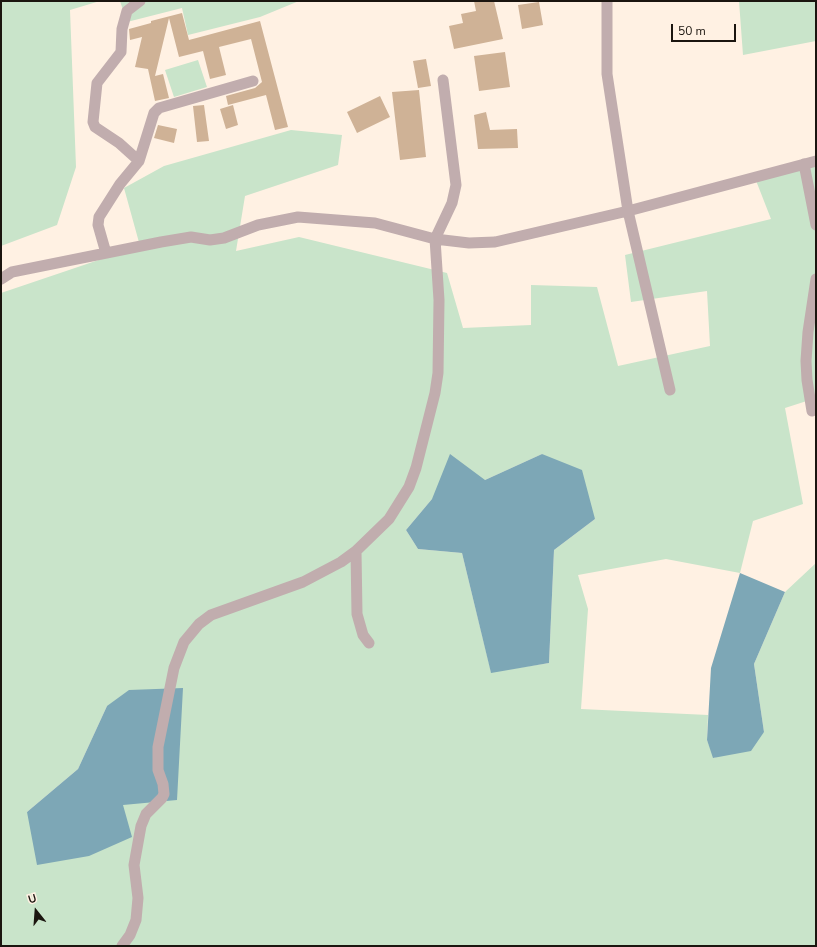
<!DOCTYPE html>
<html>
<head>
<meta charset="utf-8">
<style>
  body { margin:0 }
  #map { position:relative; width:817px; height:947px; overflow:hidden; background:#fff1e3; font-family:"Nunito Sans",sans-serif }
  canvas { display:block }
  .frame { position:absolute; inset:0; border:2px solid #1b150f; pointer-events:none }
  .north { position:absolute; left:16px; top:891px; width:40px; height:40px; -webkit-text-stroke:3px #fff1e3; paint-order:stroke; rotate:343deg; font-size:11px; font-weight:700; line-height:16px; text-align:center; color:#1b150f }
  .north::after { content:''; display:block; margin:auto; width:14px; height:18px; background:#1b150f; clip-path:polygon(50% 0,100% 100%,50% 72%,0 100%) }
  .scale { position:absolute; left:671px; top:24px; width:65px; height:18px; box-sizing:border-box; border:2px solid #1b150f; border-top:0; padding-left:5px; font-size:12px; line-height:14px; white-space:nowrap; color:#1b150f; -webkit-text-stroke:3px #fff1e3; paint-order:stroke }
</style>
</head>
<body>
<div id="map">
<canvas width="817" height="947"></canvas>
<div class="frame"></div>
<div class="north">U</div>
<div class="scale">50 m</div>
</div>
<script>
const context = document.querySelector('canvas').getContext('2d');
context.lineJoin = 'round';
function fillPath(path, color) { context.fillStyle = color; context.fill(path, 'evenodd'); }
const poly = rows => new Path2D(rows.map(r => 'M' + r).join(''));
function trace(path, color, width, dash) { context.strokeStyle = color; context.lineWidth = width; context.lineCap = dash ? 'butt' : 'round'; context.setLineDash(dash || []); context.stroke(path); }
fillPath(poly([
  [1,1,100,1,70,10,76,167,57,225,1,246],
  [120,1,299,1,260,17,188,35,182,8,127,22],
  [739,1,816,1,816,41,743,55],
  [198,60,207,87,174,97,165,70],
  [291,130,342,135,338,165,245,196,236,251,299,237,447,273,463,328,531,325,531,285,597,287,618,366,710,346,707,291,631,302,625,255,771,219,755,178,816,160,816,398,785,408,803,504,753,521,740,573,666,559,578,575,588,609,581,709,708,715,707,740,714,758,764,732,754,664,785,592,816,563,816,946,1,946,1,293,140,246,124,188,164,166],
  [542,454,595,519,554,550,549,663,491,672,462,553,418,549,406,530,432,499,485,480],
  [107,706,123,805,27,812,78,769]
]), '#c9e4ca');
fillPath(poly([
  [450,454,485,480,542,454,582,470,595,519,554,550,549,663,491,673,462,553,418,549,406,530,432,499],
  [740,573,785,592,754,664,764,732,751,751,713,758,707,740,711,668],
  [183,688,177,800,123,805,132,837,89,856,37,865,27,812,78,769,107,706,129,690]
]), '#7da7b6');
fillPath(poly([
  [474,1,494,1,503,39,454,49,449,26,463,23,461,14,476,11],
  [539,2,543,25,522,29,518,5],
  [182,13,189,40,260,21,288,127,275,130,266,95,228,105,226,96,255,88,262,82,251,39,219,47,226,75,210,79,203,51,179,57,169,18,155,76,163,74,169,98,155,101,148,69,135,67,142,37,130,40,129,29,151,23,151,21],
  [505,52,510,87,479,91,474,56],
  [426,59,431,86,418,88,413,61],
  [419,90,426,157,400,160,392,92],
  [380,96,390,117,357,133,347,112],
  [204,105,209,141,197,142,193,106],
  [233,105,238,125,226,129,220,109],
  [486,112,490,130,517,129,518,148,478,149,474,115],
  [158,125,177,129,174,143,154,138]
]), '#cfb296');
trace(poly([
  [607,1,607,74,628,211,670,390],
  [139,161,154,113,159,108,253,81],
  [804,164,816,225],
  [106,253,98,225,99,217,120,184,139,161,119,143,95,127,93,122,97,83,121,52,122,29,127,11,140,1],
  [1,279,12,272,161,242,191,237,210,240,224,238,258,225,298,217,375,223,435,239,469,243,495,242,628,211,816,161],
  [812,411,807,380,806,361,808,332,816,279],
  [356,551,357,614,363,635,369,643],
  [122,946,130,935,136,920,138,898,134,865,141,826,146,814,162,798,164,794,163,784,158,770,158,747,174,668,184,642,199,624,211,615,303,582,341,562,356,551,389,519,409,487,416,468,435,393,438,373,439,300,435,239,452,203,456,185,443,80]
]), '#c1adae', 11);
</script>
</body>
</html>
